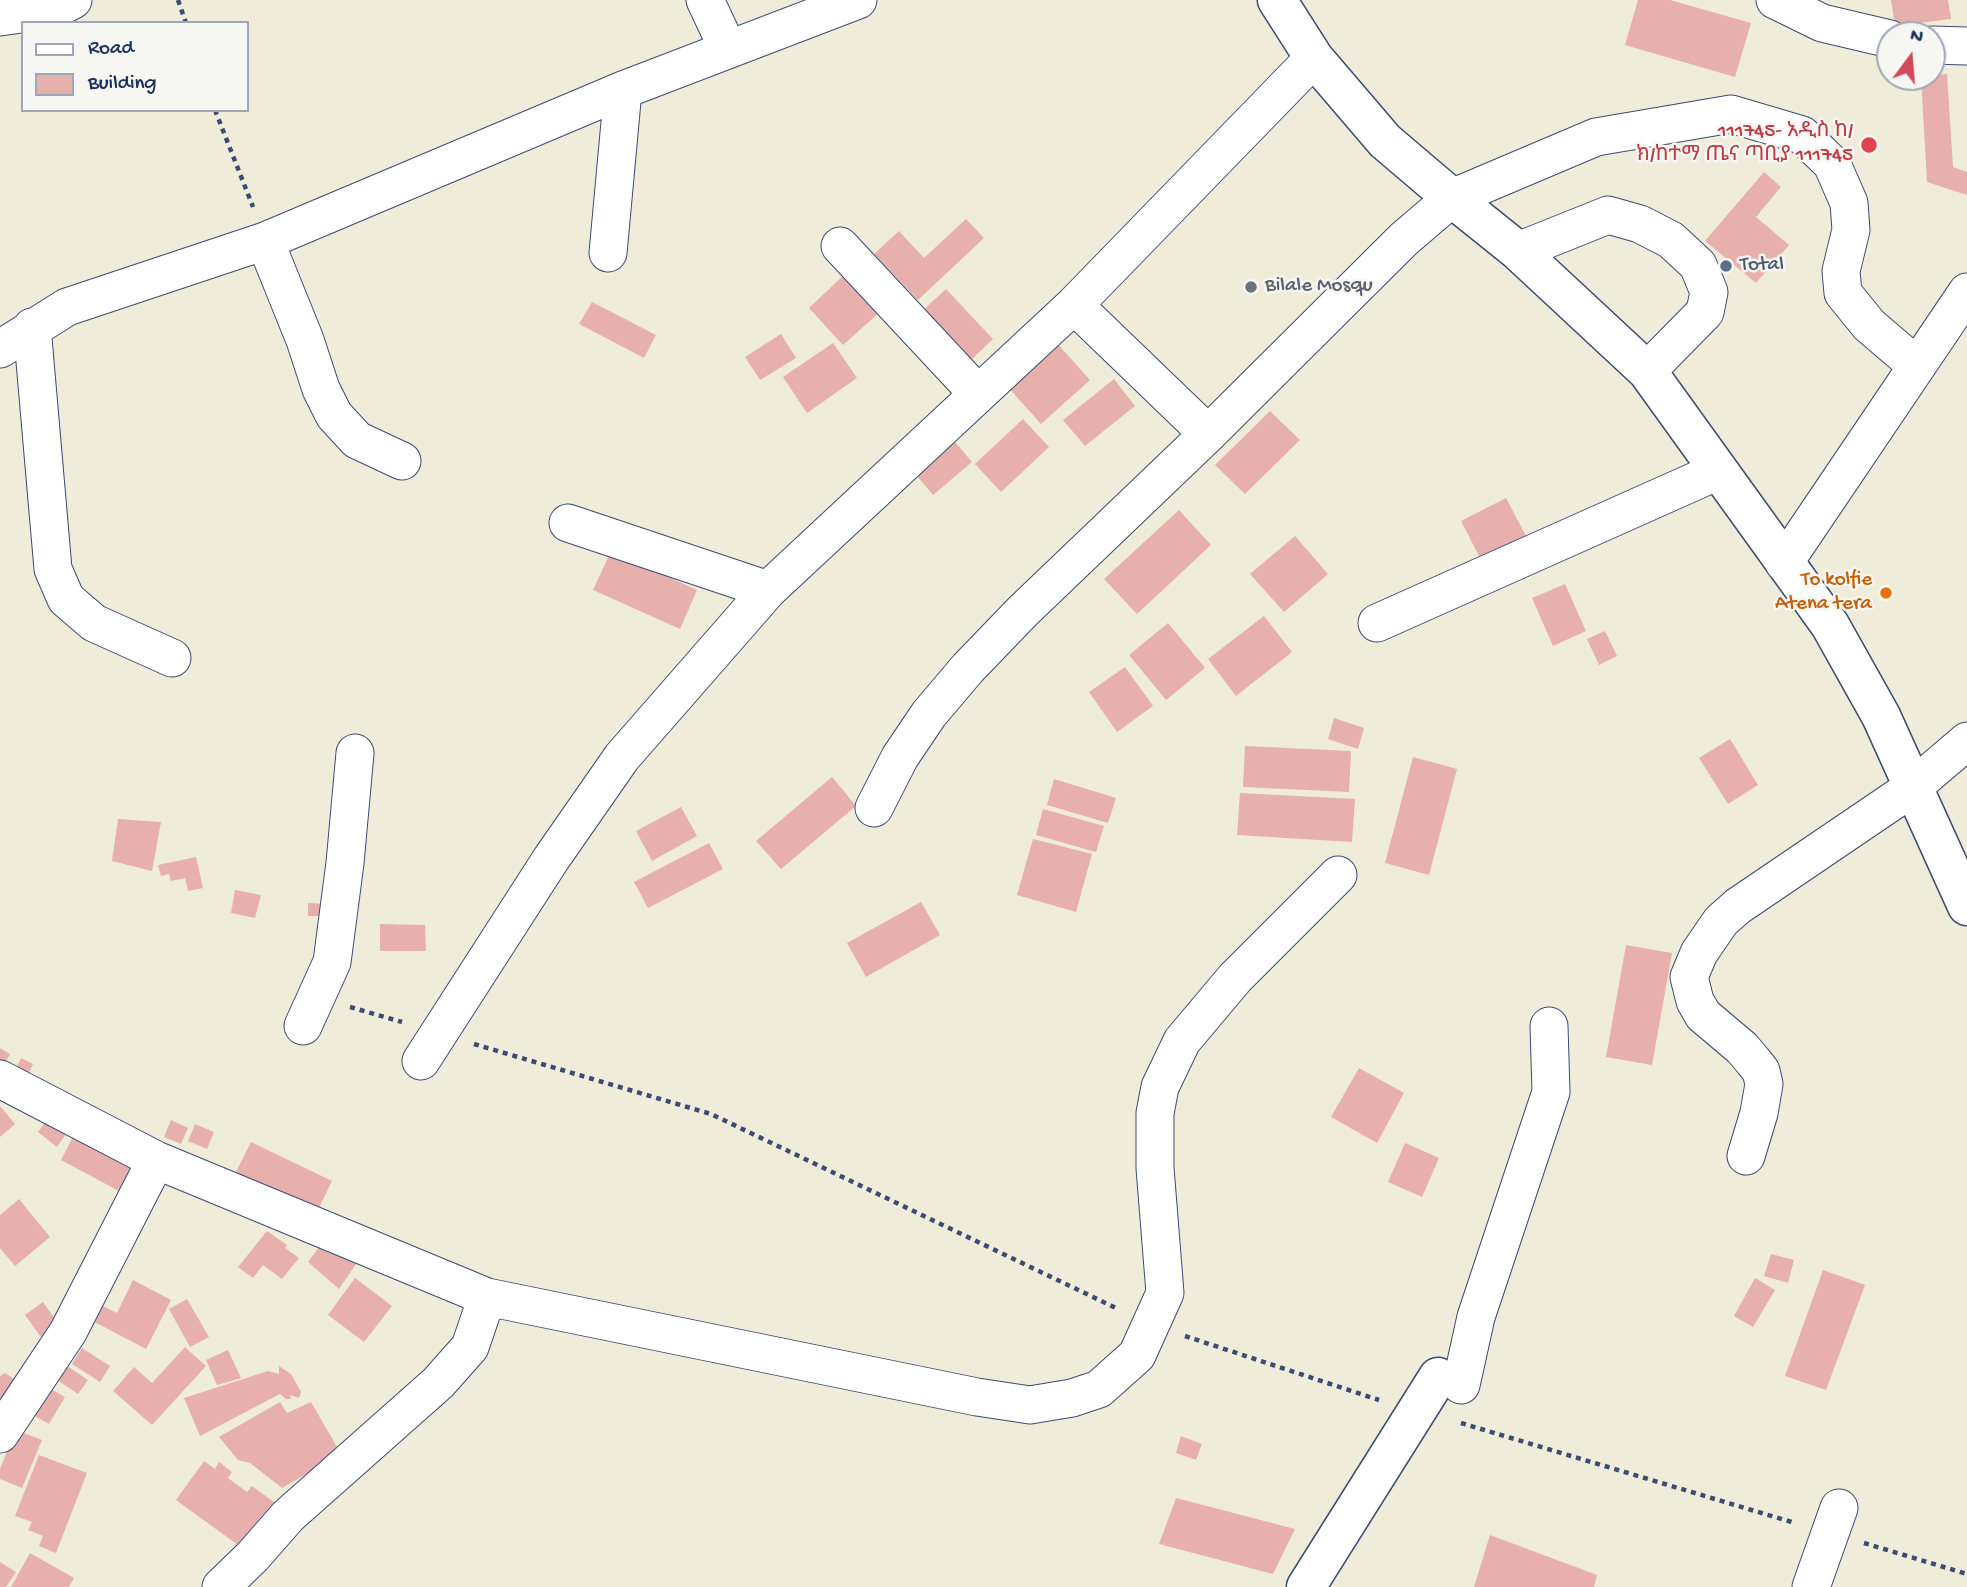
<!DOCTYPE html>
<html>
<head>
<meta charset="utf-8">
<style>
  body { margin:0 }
  #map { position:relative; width:1967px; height:1587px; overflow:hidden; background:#f0ecda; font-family:"Gochi Hand",sans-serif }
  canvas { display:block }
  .legend { position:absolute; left:21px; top:21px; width:228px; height:91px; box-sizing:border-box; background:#f6f6f2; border:2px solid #9ea6b7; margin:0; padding:9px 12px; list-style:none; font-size:21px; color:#1b2f5e }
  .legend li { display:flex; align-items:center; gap:14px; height:35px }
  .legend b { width:35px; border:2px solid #9ea6b7 }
  .north { position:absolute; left:1876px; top:21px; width:70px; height:70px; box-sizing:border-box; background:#f6f6f2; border:2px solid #9ea6b7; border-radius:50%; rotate:16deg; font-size:19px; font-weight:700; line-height:28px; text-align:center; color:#1b2f5e }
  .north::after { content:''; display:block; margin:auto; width:24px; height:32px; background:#d1495b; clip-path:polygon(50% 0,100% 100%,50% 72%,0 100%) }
</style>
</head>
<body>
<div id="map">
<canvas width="1967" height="1587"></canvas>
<ul class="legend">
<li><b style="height:9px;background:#fff"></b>Road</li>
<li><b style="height:19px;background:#e7b0ac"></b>Building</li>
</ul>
<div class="north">N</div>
</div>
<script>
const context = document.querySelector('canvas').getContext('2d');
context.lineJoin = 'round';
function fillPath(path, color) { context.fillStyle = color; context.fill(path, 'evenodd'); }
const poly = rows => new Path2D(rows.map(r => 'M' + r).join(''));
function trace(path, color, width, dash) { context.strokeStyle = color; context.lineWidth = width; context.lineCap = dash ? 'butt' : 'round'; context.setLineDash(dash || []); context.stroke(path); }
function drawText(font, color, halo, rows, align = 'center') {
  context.font = font + ' "Gochi Hand","Noto Sans Ethiopic",sans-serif'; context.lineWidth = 5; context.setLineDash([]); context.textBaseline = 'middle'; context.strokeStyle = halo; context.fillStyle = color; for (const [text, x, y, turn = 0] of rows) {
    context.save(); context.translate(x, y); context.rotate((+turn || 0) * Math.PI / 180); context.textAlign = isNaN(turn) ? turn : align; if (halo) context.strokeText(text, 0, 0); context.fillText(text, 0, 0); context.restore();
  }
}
fillPath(poly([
  [1638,0,1670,0,1751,23,1735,77,1625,45],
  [1891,0,1948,0,1951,19,1895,26],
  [1947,74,1953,167,1967,172,1967,195,1927,182,1921,77],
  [1764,172,1781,187,1756,217,1789,245,1756,283,1705,241],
  [966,219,984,238,918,300,874,254,899,231,924,258],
  [846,273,881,311,843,345,809,308],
  [946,289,993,339,969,362,921,312],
  [592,302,656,335,644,358,579,324],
  [781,334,796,358,760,380,745,357],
  [1056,342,1090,380,1041,424,1007,386],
  [833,343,857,378,807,413,783,377],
  [1114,379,1135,406,1085,446,1063,420],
  [1270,411,1300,440,1245,494,1215,465],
  [1023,419,1049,447,1001,492,975,464],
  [951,437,972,462,933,495,912,470],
  [1506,498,1527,538,1481,560,1461,521],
  [1179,510,1211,545,1137,614,1104,579],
  [1295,536,1328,574,1284,612,1250,574],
  [611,551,697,590,680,629,593,590],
  [1565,584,1586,631,1553,646,1532,598],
  [1264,616,1292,652,1236,696,1208,659],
  [1168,623,1205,668,1166,700,1129,655],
  [1605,631,1617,656,1599,665,1587,639],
  [1125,667,1153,706,1117,732,1089,692],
  [1334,718,1364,728,1358,749,1328,739],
  [1730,739,1758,785,1728,804,1699,758],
  [1245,746,1351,751,1349,792,1243,787],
  [1413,757,1457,769,1429,875,1385,863],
  [832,777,856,806,781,869,756,841],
  [1054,779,1116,798,1108,823,1047,805],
  [1240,793,1355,799,1352,842,1237,835],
  [681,807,697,836,652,861,636,831],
  [1043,809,1104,826,1096,852,1036,835],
  [118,819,161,822,152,871,112,861],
  [1033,839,1092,854,1076,912,1017,895],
  [709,843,723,869,648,908,634,882],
  [196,857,203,888,188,891,185,878,171,881,169,874,161,876,158,865],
  [235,890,261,895,255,918,231,913],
  [921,902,940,935,866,977,847,943],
  [308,903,324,904,324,916,308,916],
  [380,924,425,925,426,951,380,951],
  [1626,945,1672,953,1652,1065,1606,1057],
  [0,1048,10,1054,0,1074],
  [21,1058,33,1064,28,1074,16,1068],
  [1359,1068,1404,1093,1377,1143,1331,1117],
  [0,1106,15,1124,0,1137],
  [52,1113,71,1127,57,1147,38,1132],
  [171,1120,188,1128,181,1144,164,1137],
  [195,1124,214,1132,207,1149,188,1141],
  [76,1131,146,1166,130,1197,61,1160],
  [251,1142,332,1181,313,1220,232,1180],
  [1405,1143,1439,1158,1422,1197,1388,1182],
  [19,1199,50,1237,15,1266,0,1248,0,1215],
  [267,1231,287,1245,285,1248,299,1258,282,1279,263,1265,253,1278,238,1267],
  [323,1242,356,1264,339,1289,308,1262],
  [1771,1254,1794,1260,1788,1283,1764,1276],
  [1823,1270,1865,1285,1826,1390,1785,1376],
  [355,1278,392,1306,364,1342,328,1315],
  [1755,1278,1775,1290,1753,1327,1734,1316],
  [133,1280,171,1300,146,1349,87,1318,95,1302,117,1313],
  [187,1299,209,1337,190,1347,169,1309],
  [43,1302,59,1325,41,1337,25,1315],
  [185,1347,206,1366,152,1425,113,1391,134,1367,152,1383],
  [82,1348,110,1366,100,1382,72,1364],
  [228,1350,241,1378,217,1385,206,1360],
  [64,1364,88,1380,78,1394,54,1378],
  [279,1366,291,1374,301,1392,299,1398,290,1395,291,1399,286,1399,280,1394,200,1436,184,1398,268,1371,279,1374],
  [5,1373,25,1386,11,1408,0,1397,0,1376],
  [44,1385,65,1397,49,1424,28,1412],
  [280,1402,287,1413,311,1402,341,1454,282,1488,250,1463,238,1460,219,1437],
  [16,1430,42,1440,22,1488,0,1479,0,1469],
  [1181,1436,1202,1444,1196,1460,1176,1453],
  [39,1455,87,1473,56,1553,39,1546,43,1536,28,1530,32,1522,15,1516],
  [204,1461,215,1469,219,1462,232,1472,228,1478,247,1492,252,1486,282,1508,249,1553,176,1500],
  [1176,1498,1295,1529,1273,1574,1159,1544],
  [1490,1535,1597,1575,1594,1587,1474,1587],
  [30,1553,74,1578,69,1587,11,1587],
  [0,1562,16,1572,6,1587,0,1587]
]), '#e7b0ac');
const minor = poly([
  [705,0,728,49],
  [1775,0,1822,23,1890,39],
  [0,17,56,9,73,0],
  [1932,45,1967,46],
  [265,241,305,340,321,389,334,415,357,440,402,461],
  [840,246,978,394],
  [1518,251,1608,215,1640,224,1671,240,1698,265,1709,292,1705,312,1647,371],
  [608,253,623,90],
  [1074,305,1208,434],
  [32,327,53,569,66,599,94,623,172,658],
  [0,349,67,307,265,241,623,90,858,0],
  [568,523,768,590],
  [1784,563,1967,292],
  [1377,623,1718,471],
  [874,808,900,757,929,714,968,668,1023,611,1208,434,1404,239,1452,198,1596,137,1731,114,1802,135,1832,164,1849,203,1851,230,1841,271,1843,293,1869,325,1917,366],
  [303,1026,332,962,345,863,355,753],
  [421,1061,551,859,622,757,768,590,1074,305,1314,58],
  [0,1079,156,1160,487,1297,977,1397,1030,1405,1072,1398,1099,1389,1137,1355,1165,1293,1155,1168,1155,1113,1160,1087,1182,1041,1235,978,1338,875],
  [1746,1156,1759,1113,1764,1084,1761,1071,1753,1061,1742,1048,1703,1015,1695,1001,1689,977,1699,953,1721,921,1738,906,1912,788,1967,741],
  [1461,1385,1476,1317,1551,1092,1549,1026],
  [0,1434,68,1332,156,1160],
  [221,1587,253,1556,288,1516,438,1383,470,1347,487,1297],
  [1811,1587,1839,1508]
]);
const major = poly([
  [1277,0,1314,58,1385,141,1452,198,1518,251,1647,371,1830,625,1881,716,1967,906],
  [1306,1587,1438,1377]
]);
trace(minor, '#3b4b71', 39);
trace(major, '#3b4b71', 41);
trace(poly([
  [178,0,186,23],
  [215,110,253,207],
  [350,1007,402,1022],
  [474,1044,711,1114,1118,1309],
  [1185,1336,1379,1400],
  [1461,1423,1795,1523],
  [1864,1543,1967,1574]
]), '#3b4b71', 4.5, [5, 5]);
trace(minor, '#fff', 37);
trace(major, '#fff', 38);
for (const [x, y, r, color] of [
  [1869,145,9,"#e0444e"],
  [1726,266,7,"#5c6f8a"],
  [1251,287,7,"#6b7280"],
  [1886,593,7,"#e8710a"]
]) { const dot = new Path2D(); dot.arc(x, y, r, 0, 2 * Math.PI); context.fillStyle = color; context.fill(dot); trace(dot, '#f6f6f2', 2.5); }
drawText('21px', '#be3a42', '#f6f6f2', [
  ["111745- አዲስ ከ/",1853,133],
  ["ክ/ከተማ ጤና ጣቢያ 111745",1853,157]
], 'right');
drawText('21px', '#4e5e75', '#f6f6f2', [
  ["Total",1740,266]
], 'left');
drawText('21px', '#5b616d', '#f6f6f2', [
  ["Bilale Mosqu",1265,287]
], 'left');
drawText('21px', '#c56008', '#f6f6f2', [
  ["To kolfie",1872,581],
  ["Atena tera",1872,605]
], 'right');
</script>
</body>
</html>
